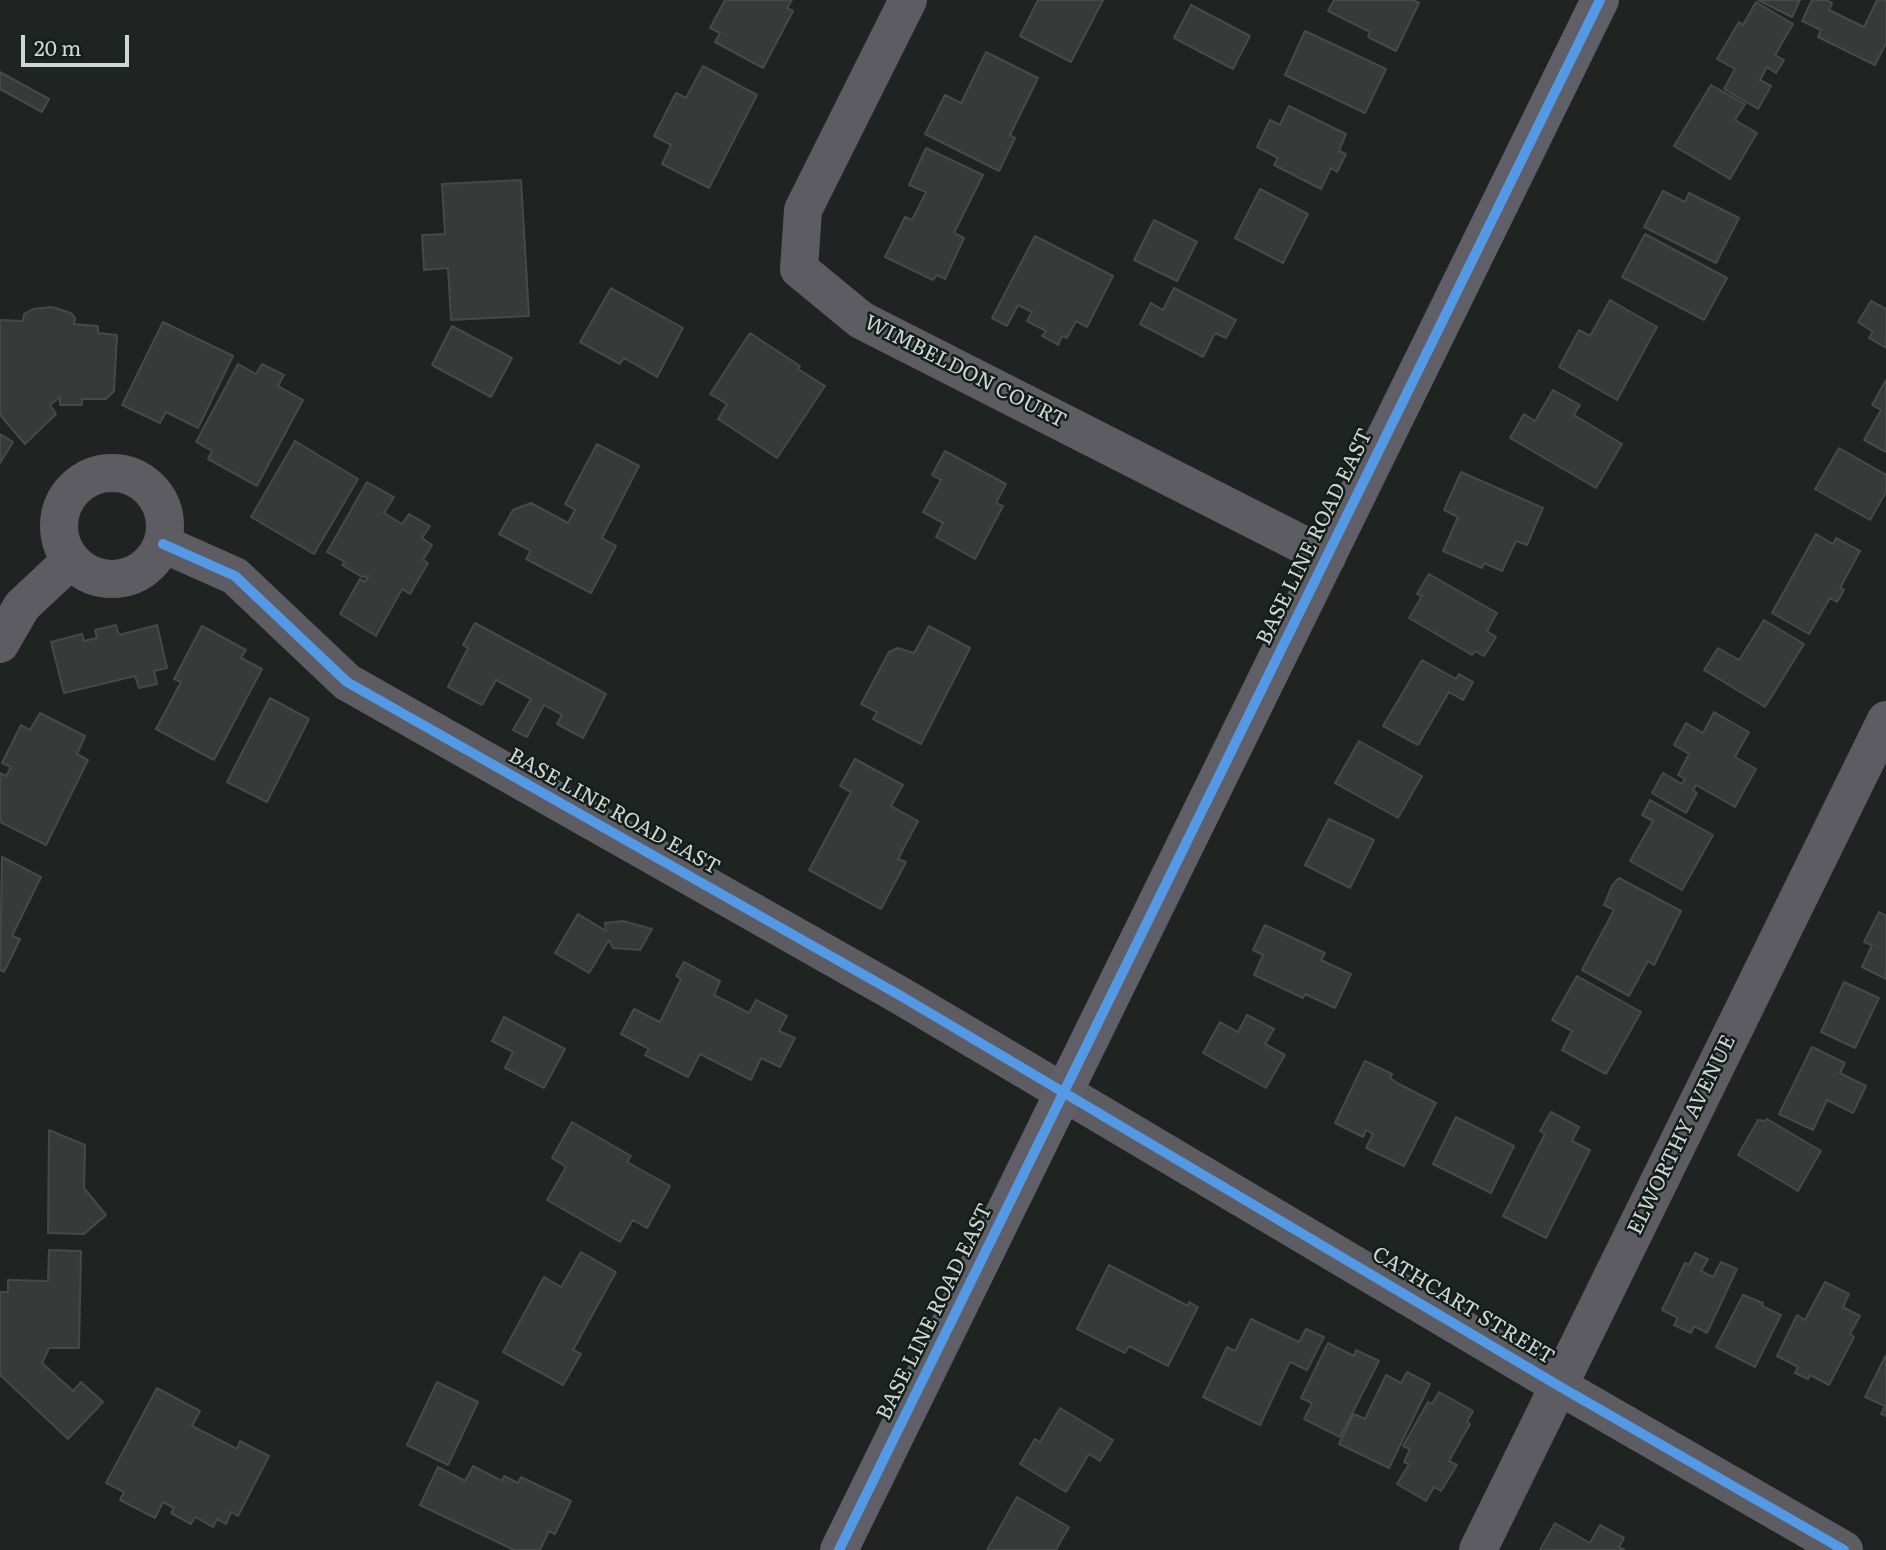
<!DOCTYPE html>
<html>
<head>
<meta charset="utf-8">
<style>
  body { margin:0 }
  #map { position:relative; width:1886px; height:1550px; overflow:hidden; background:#1f2422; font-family:Literata,serif }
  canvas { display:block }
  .scale { position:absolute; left:21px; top:35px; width:108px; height:32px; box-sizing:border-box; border:4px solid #cfd6d4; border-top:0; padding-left:9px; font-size:21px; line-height:24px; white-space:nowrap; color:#cfd6d4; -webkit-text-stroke:5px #131e1a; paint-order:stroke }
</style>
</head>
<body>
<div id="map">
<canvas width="1886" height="1550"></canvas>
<div class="scale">20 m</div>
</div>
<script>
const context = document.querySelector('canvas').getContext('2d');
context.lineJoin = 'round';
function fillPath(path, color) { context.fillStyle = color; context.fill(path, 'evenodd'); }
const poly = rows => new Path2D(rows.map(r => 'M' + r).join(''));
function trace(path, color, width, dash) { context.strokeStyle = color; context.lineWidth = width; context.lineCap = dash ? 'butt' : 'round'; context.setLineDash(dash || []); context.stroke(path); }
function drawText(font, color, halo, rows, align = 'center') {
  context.font = font + ' Literata,serif'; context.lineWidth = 5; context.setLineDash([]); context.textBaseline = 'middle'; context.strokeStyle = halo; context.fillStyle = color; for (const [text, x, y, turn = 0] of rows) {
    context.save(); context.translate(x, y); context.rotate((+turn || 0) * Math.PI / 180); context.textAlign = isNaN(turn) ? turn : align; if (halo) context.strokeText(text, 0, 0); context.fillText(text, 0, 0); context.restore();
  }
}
const building = poly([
  [725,0,792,0,787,8,793,11,763,68,715,42,720,33,710,28,725,0],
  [1038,0,1103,0,1071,62,1020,36,1038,0],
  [1334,0,1413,0,1419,3,1396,51,1368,37,1370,32,1328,11,1334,0],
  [1758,0,1800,0,1792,17,1758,0],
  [1812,0,1826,0,1832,3,1829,10,1864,27,1877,0,1886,0,1886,43,1875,65,1818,37,1821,30,1802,21,1812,0],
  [1756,2,1793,24,1775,55,1784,60,1776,73,1767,67,1760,80,1771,86,1758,109,1724,89,1735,69,1717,59,1739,22,1743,25,1756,2],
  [1191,5,1250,36,1233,69,1174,38,1191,5],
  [1305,31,1386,69,1365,113,1285,75,1305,31],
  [986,52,1038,78,1010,135,1015,138,999,171,925,134,945,95,961,103,986,52],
  [703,66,757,95,709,188,662,164,671,145,654,136,676,93,686,98,703,66],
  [0,72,49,99,42,112,0,89,0,72],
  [1711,85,1745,104,1735,120,1757,133,1730,179,1674,146,1711,85],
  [1289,106,1346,134,1339,151,1346,154,1337,172,1331,168,1321,189,1274,165,1278,158,1257,147,1270,120,1280,125,1289,106],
  [926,148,983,175,954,233,964,238,945,279,937,275,933,280,885,257,905,217,912,220,926,192,909,185,926,148],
  [521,180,529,316,451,320,448,268,424,270,422,235,445,234,442,184,521,180],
  [1260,189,1308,214,1283,263,1235,238,1260,189],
  [1663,191,1685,202,1689,193,1739,218,1716,263,1644,227,1663,191],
  [1154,220,1197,242,1177,281,1134,260,1154,220],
  [1645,234,1727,278,1704,320,1622,277,1645,234],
  [1035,236,1113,276,1087,327,1076,321,1067,338,1062,336,1058,345,1042,336,1046,331,1027,321,1032,312,1018,305,1007,326,992,318,1035,236],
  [611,288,683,328,657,377,624,358,620,364,580,342,611,288],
  [1174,288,1236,320,1226,338,1215,333,1203,357,1140,324,1151,303,1163,310,1174,288],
  [1610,300,1657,327,1617,400,1559,367,1579,330,1590,336,1610,300],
  [1871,301,1886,309,1886,348,1869,338,1873,332,1858,322,1871,301],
  [52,307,71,313,75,318,74,324,98,326,98,333,117,335,114,391,106,399,82,399,82,405,60,405,60,397,50,405,56,414,25,444,0,415,0,320,23,321,24,314,33,309,52,307],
  [163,322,233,356,198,428,166,412,160,423,122,405,163,322],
  [452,326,512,358,491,397,432,365,452,326],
  [750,333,800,366,798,369,825,386,777,458,718,419,727,404,710,394,750,333],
  [238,364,256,374,262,364,284,375,278,386,303,400,257,486,208,459,212,451,196,442,238,364],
  [1886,380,1886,452,1864,440,1881,410,1872,405,1886,380],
  [1553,390,1580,405,1574,415,1622,444,1596,488,1510,438,1524,414,1535,421,1553,390],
  [0,434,13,442,0,463,0,434],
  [295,441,358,479,314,554,251,517,295,441],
  [597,444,639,466,602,538,616,546,591,593,526,559,531,551,499,534,513,510,531,503,568,523,575,510,565,504,597,444],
  [1839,448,1886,475,1886,492,1870,520,1815,489,1839,448],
  [945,451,1006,484,996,503,1003,506,975,559,936,537,943,523,923,512,941,480,932,475,945,451],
  [1461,472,1543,508,1527,545,1516,541,1502,571,1484,563,1482,568,1443,551,1458,517,1444,510,1461,472],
  [367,482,394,497,384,513,402,524,409,514,430,526,422,538,432,545,423,560,428,563,410,594,402,589,376,636,340,614,360,579,365,582,368,576,362,577,342,565,345,562,327,552,367,482],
  [1816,534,1833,544,1836,538,1860,551,1840,588,1844,590,1837,602,1830,598,1809,634,1772,613,1816,534],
  [1429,574,1497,613,1487,631,1496,637,1484,656,1475,651,1472,655,1409,618,1422,596,1417,594,1429,574],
  [1764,620,1804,644,1765,707,1704,670,1718,648,1739,660,1764,620],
  [475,623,606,694,583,738,557,724,562,715,544,705,527,737,513,730,531,699,496,680,482,705,448,687,468,648,463,645,475,623],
  [116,625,119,635,157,625,167,668,154,671,157,684,139,688,135,676,64,693,51,642,82,634,84,641,97,638,95,630,116,625],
  [202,626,246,650,241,658,262,669,214,760,156,729,181,682,174,679,202,626],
  [929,626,970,648,921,744,873,719,877,712,861,704,889,652,898,648,914,653,929,626],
  [1422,660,1456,679,1459,674,1473,682,1463,700,1449,692,1418,745,1383,726,1422,660],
  [270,698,309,719,267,802,227,782,270,698],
  [1714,712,1749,732,1735,757,1756,769,1735,807,1696,785,1693,790,1697,793,1686,813,1652,793,1663,773,1682,784,1685,779,1678,775,1689,754,1674,745,1686,723,1703,733,1714,712],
  [40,713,85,736,77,754,88,760,46,845,0,822,0,773,6,776,11,767,2,763,21,725,30,730,40,713],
  [1359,741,1422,776,1398,818,1335,783,1359,741],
  [855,759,903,785,891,806,918,821,898,859,906,862,881,909,809,870,851,792,840,786,855,759],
  [1650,800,1713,835,1682,890,1630,861,1653,821,1642,815,1650,800],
  [1329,819,1374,840,1350,888,1305,865,1329,819],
  [2,857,41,877,12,936,20,939,4,972,0,970,2,857],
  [1619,878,1681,911,1654,965,1648,961,1629,996,1582,970,1614,910,1604,905,1612,886,1619,878],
  [1879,912,1886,916,1886,979,1862,967,1872,945,1864,942,1879,912],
  [578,914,606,931,605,923,623,921,652,929,640,950,613,948,609,940,589,973,555,953,578,914],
  [1265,925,1325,953,1321,960,1351,974,1335,1008,1305,994,1303,998,1254,975,1263,955,1253,950,1265,925],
  [684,962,720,981,714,995,749,1013,756,1000,787,1016,779,1031,795,1038,780,1067,761,1058,751,1080,700,1054,688,1077,645,1055,649,1049,621,1034,634,1009,660,1022,681,979,676,976,684,962],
  [1577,976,1641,1012,1606,1074,1562,1050,1572,1031,1552,1020,1577,976],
  [1844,982,1879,998,1855,1048,1821,1032,1844,982],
  [1247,1015,1274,1029,1265,1044,1285,1055,1266,1088,1203,1053,1220,1022,1238,1032,1247,1015],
  [504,1017,565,1049,544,1088,505,1068,513,1052,492,1041,504,1017],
  [1812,1047,1845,1063,1840,1073,1866,1086,1853,1113,1827,1100,1813,1130,1779,1114,1812,1047],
  [1365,1061,1392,1074,1390,1078,1397,1083,1436,1103,1404,1166,1366,1148,1373,1134,1366,1130,1363,1137,1335,1123,1365,1061],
  [1551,1112,1579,1127,1572,1141,1590,1150,1546,1238,1503,1216,1545,1134,1540,1131,1551,1112],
  [1456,1117,1514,1146,1491,1193,1433,1164,1456,1117],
  [1767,1119,1821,1151,1798,1191,1738,1155,1758,1120,1765,1121,1767,1119],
  [572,1122,631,1156,627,1162,670,1186,647,1228,633,1220,620,1242,547,1200,566,1167,552,1158,572,1122],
  [49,1130,85,1145,84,1188,106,1215,84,1234,48,1233,49,1130],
  [49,1250,81,1251,79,1348,49,1348,42,1363,73,1391,81,1382,103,1402,68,1439,0,1375,0,1292,8,1292,8,1280,48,1281,49,1250],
  [581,1252,616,1272,573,1350,581,1354,563,1385,503,1352,544,1277,561,1287,581,1252],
  [1695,1253,1708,1259,1701,1271,1713,1277,1721,1262,1737,1269,1707,1333,1694,1326,1691,1333,1674,1325,1678,1318,1662,1310,1685,1263,1689,1265,1695,1253],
  [1109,1265,1188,1306,1189,1302,1198,1307,1168,1366,1129,1346,1125,1353,1077,1329,1109,1265],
  [1825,1282,1849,1294,1843,1307,1860,1316,1850,1334,1854,1337,1829,1385,1810,1375,1808,1379,1795,1373,1798,1367,1777,1356,1797,1315,1805,1320,1825,1282],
  [1743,1295,1763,1303,1762,1306,1781,1315,1755,1367,1716,1347,1743,1295],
  [1251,1319,1299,1342,1306,1329,1324,1337,1307,1370,1290,1362,1260,1425,1203,1397,1227,1347,1235,1351,1251,1319],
  [1328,1343,1354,1356,1356,1350,1379,1361,1340,1437,1304,1419,1312,1403,1301,1398,1328,1343],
  [1886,1355,1886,1416,1881,1414,1885,1406,1865,1397,1886,1355],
  [1407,1372,1430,1384,1389,1468,1339,1444,1354,1414,1365,1419,1386,1375,1401,1383,1407,1372],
  [437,1382,478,1402,448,1465,407,1445,437,1382],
  [157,1388,200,1411,192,1426,237,1449,240,1441,269,1456,238,1516,231,1512,226,1524,217,1519,213,1527,195,1517,191,1524,171,1513,174,1508,163,1502,155,1518,120,1500,124,1492,106,1483,157,1388],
  [1439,1392,1473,1411,1467,1422,1470,1424,1449,1461,1457,1465,1441,1491,1434,1487,1426,1501,1397,1484,1409,1464,1404,1462,1410,1449,1403,1446,1428,1402,1432,1404,1439,1392],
  [1060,1408,1113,1440,1100,1461,1089,1454,1066,1492,1020,1464,1035,1439,1040,1442,1060,1408],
  [473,1466,502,1481,504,1476,518,1483,521,1477,571,1501,555,1534,549,1531,540,1550,514,1550,420,1505,438,1467,465,1481,473,1466],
  [1017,1497,1069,1527,1056,1550,987,1550,1017,1497],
  [1555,1523,1590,1543,1600,1525,1624,1538,1619,1547,1625,1550,1540,1550,1555,1523]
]);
fillPath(building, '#363b39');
trace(building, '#454948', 2);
trace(poly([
  [908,0,803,210,799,269,861,320,1327,557],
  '59 526a53 53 0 1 1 106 0a53 53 0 1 1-106 0Z',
  [163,544,235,576,347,682,901,996,1559,1386,1844,1550],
  [0,644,22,606,70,561],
  [1478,1550,1886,720]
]), '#5e5c63', 38);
trace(poly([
  [839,1550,1600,0]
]), '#605f67', 38);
trace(poly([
  [163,544,235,576,347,682,901,996,1559,1386,1844,1550],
  [839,1550,1600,0]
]), '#5399e6', 10);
drawText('21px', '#cfd6d4', '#131e1a', [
  ["WIMBELDON COURT",965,372,27],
  ["BASE LINE ROAD EAST",1315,537,-64],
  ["BASE LINE ROAD EAST",614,812,29],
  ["ELWORTHY AVENUE",1682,1135,-64],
  ["CATHCART STREET",1463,1306,31],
  ["BASE LINE ROAD EAST",935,1312,-64]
]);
</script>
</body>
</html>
